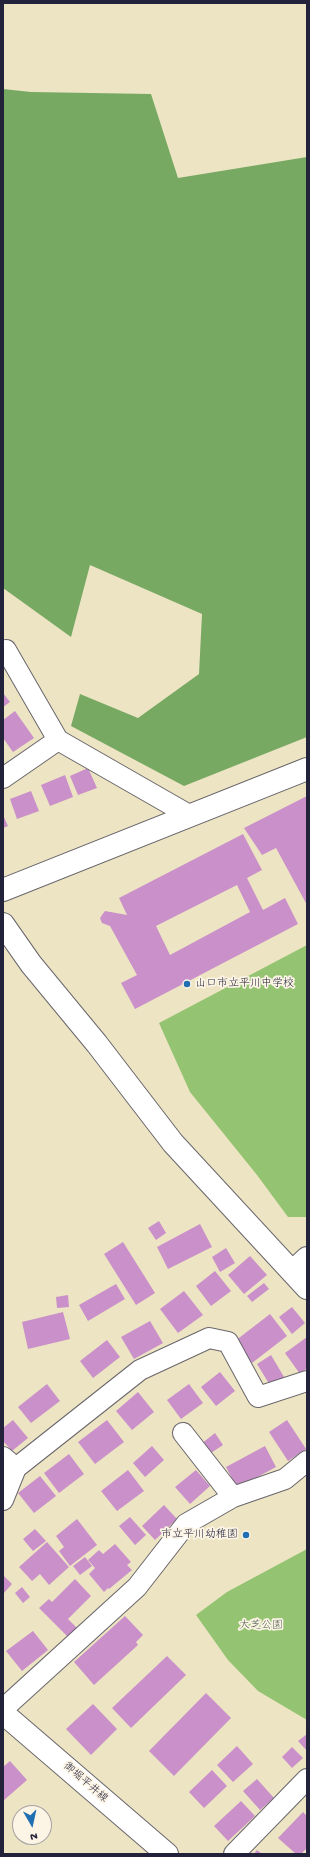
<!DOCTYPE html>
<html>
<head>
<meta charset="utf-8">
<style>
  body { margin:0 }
  #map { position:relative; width:310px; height:1857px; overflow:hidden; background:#ede4c4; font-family:"Gochi Hand",sans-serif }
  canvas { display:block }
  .frame { position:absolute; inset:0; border:4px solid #22223b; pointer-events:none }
  .north { position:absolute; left:12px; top:1805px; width:40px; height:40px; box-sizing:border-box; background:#fcf5e5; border:1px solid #a5a1a1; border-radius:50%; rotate:171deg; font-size:11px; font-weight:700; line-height:16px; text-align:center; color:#22223b }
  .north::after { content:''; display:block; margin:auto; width:14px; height:18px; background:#1f6fb2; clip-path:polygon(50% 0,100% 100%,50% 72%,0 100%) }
</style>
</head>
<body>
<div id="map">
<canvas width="310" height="1857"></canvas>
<div class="frame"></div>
<div class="north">N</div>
</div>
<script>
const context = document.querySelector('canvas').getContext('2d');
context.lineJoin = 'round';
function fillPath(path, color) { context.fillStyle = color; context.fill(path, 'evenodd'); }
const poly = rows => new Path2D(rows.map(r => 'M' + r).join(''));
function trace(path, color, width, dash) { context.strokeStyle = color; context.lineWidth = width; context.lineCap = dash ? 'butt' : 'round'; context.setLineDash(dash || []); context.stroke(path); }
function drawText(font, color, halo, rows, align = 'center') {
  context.font = font + ' "Gochi Hand","Klee One",sans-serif'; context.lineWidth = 3.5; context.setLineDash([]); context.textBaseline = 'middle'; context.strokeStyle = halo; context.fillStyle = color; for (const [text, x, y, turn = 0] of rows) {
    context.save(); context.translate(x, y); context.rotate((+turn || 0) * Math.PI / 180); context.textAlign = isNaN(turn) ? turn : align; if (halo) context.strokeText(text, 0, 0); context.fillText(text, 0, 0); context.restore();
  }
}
fillPath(poly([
  [307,945,307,1217,288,1217,257,1175,190,1092,159,1023],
  [307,1549,307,1720,258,1691,228,1660,196,1615,227,1592]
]), '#94c371');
fillPath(poly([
  [3,89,31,92,151,94,178,178,307,157,307,737,184,786,71,726,80,694,138,718,199,674,202,614,90,565,71,637,3,588]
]), '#77a963');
fillPath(poly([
  [3,693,10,702,3,707],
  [15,711,34,738,13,752,3,738,3,720],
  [88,768,97,788,78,795,70,776],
  [65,775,73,797,50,806,41,785],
  [31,791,39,811,17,819,10,799],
  [307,796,307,905,276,848,262,855,244,828],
  [3,815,8,826,3,828],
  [243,834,262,870,247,878,263,910,285,898,298,924,135,1009,121,983,137,975,110,926,102,923,100,918,102,915,105,911,127,915,119,898],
  [237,885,250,912,170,955,156,926],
  [159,1221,166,1233,156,1240,148,1228],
  [200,1224,212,1247,168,1269,157,1247],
  [123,1242,155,1293,136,1305,104,1254],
  [226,1248,235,1263,220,1272,212,1257],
  [250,1256,267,1275,244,1294,228,1275],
  [215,1271,231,1291,211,1306,196,1286],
  [264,1283,269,1289,252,1302,247,1296],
  [116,1284,125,1299,88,1321,79,1305],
  [184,1291,203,1315,178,1333,160,1309],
  [68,1295,69,1307,57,1308,56,1297],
  [292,1307,305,1323,292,1334,279,1317],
  [63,1312,70,1339,28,1349,22,1322],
  [270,1314,287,1336,252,1363,235,1341],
  [150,1321,163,1343,134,1359,121,1337],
  [307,1337,307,1368,300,1374,285,1353],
  [107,1340,120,1357,93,1378,80,1361],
  [271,1355,287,1382,273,1390,257,1364],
  [220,1372,235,1391,216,1406,201,1387],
  [47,1384,60,1401,31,1423,18,1407],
  [189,1384,203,1403,181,1419,167,1400],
  [138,1392,154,1412,132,1430,116,1411],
  [13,1420,28,1438,12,1451,3,1441,3,1428],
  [107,1420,124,1442,95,1464,78,1442],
  [287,1420,306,1449,288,1461,269,1432],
  [215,1433,223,1445,208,1455,201,1444],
  [152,1446,164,1460,145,1477,133,1463],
  [265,1446,276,1467,237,1488,226,1467],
  [69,1454,84,1474,59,1493,44,1473],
  [128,1470,144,1491,117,1511,101,1491],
  [196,1470,210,1486,190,1504,175,1487],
  [40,1476,56,1496,34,1513,18,1493],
  [164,1505,177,1519,155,1540,142,1526],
  [130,1517,146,1535,135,1545,119,1526],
  [77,1519,97,1545,70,1566,59,1551,64,1547,56,1536],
  [35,1529,46,1541,33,1551,23,1539],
  [47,1542,69,1567,49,1585,40,1574,32,1581,19,1567],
  [115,1544,131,1562,127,1565,132,1570,109,1589,108,1588,104,1592,89,1574,95,1568,88,1560,99,1550,103,1554],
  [85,1557,92,1566,80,1575,73,1566],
  [3,1575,12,1584,3,1594],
  [75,1579,91,1596,68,1619,77,1628,68,1637,39,1608,49,1599,52,1602],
  [22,1587,30,1597,23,1603,15,1593],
  [125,1616,143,1635,136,1642,138,1645,94,1685,74,1662],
  [33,1631,48,1650,22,1671,6,1651],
  [167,1656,186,1675,131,1728,112,1708],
  [206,1693,231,1718,174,1776,149,1751],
  [93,1704,117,1729,91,1755,66,1729],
  [307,1734,307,1751,298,1741],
  [237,1746,253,1764,233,1782,217,1765],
  [292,1747,303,1758,292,1768,282,1757],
  [10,1761,27,1780,3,1801,3,1767],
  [212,1770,227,1786,204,1808,189,1792],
  [257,1779,274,1798,260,1810,243,1791],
  [241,1801,255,1816,228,1841,214,1826],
  [303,1812,307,1816,307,1848,301,1854,296,1854,278,1838],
  [257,1850,262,1854,254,1854]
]), '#ca90c9');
const minor = poly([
  [58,740,189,815],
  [3,778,58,740,6,650],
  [183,1433,233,1497],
  [3,1457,16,1468],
  [3,1500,16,1468,140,1370,209,1338,228,1342,258,1397,307,1381],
  [3,1709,137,1587,186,1524,233,1497,285,1479,307,1461],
  [234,1854,307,1779]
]);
const tertiary = poly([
  [3,890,307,769],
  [3,924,31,964,97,1044,173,1143,307,1288],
  [292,1272,307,1258],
  [3,1713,167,1854]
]);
trace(minor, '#69666b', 22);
trace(tertiary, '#69666b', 24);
trace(minor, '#fff', 20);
trace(tertiary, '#fff', 22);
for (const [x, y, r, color] of [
  [187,984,4,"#1f6fb2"],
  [246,1535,4,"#1f6fb2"]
]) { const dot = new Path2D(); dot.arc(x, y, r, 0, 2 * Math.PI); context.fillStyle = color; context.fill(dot); trace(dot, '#fcf5e5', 1.5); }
drawText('11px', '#22223b', '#fcf5e5', [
  ["山口市立平川中学校",195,984],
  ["市立平川幼稚園",238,1535,"right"]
], 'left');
drawText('11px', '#4a5a4e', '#fcf5e5', [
  ["大芝公園",261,1626]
]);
drawText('11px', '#22223b', '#fcf5e5', [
  ["御堀平井線",85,1783,41]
]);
</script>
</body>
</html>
